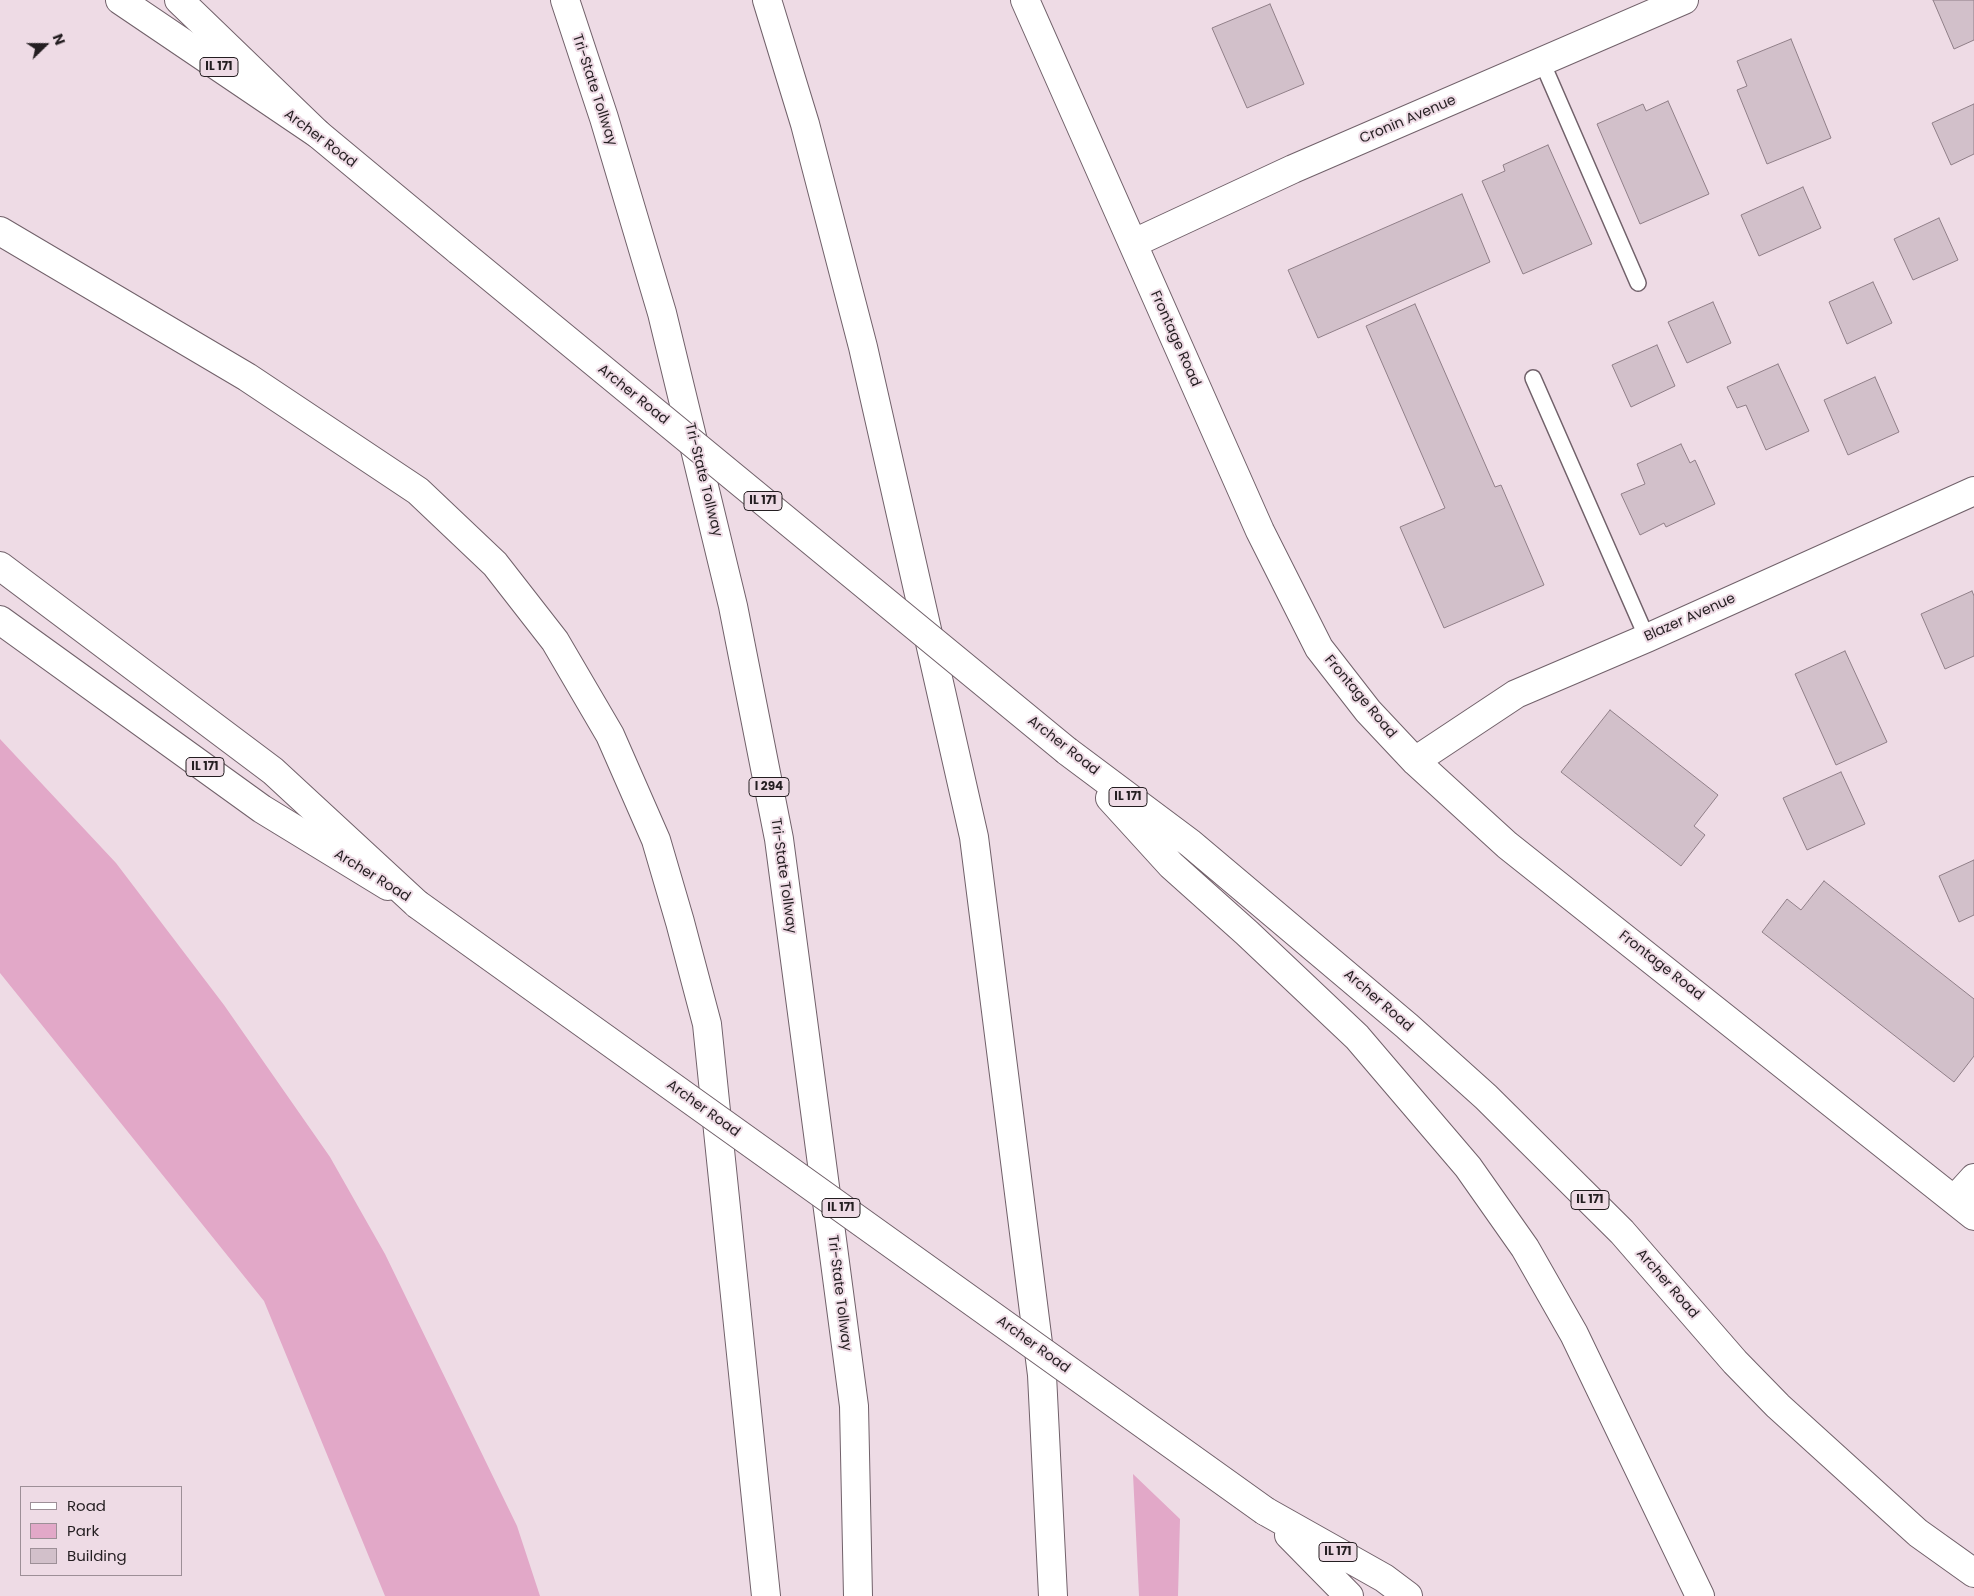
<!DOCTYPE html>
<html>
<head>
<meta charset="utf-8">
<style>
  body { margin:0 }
  #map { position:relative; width:1974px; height:1596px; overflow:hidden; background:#eedbe5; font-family:Poppins,sans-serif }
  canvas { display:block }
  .legend { position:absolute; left:20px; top:1486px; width:162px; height:90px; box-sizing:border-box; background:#eedbe5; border:1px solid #9d8f97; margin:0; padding:6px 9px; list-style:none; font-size:15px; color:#241e21 }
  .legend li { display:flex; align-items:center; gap:10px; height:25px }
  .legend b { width:25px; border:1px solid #9d8f97 }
  .north { position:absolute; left:20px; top:20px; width:50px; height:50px; -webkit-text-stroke:4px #eedbe5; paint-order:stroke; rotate:68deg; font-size:14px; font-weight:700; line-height:20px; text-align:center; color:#241e21 }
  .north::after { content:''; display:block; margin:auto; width:18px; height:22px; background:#241e21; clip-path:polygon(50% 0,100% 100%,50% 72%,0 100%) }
</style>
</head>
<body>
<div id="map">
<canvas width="1974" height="1596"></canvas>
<ul class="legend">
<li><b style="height:6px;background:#fff"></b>Road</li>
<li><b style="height:14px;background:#e2a8c8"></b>Park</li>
<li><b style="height:14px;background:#d2c0ca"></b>Building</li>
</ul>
<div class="north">N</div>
</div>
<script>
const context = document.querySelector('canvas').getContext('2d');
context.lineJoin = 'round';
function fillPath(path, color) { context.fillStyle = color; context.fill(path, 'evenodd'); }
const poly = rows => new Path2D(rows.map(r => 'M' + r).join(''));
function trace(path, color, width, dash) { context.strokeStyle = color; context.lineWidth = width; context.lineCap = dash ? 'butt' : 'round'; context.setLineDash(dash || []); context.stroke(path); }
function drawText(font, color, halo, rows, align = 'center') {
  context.font = font + ' Poppins,sans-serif'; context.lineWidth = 4; context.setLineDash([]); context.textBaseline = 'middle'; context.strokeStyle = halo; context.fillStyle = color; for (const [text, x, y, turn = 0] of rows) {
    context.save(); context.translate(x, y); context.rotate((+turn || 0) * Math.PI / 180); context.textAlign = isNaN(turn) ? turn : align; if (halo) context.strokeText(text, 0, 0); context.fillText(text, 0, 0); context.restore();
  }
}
fillPath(poly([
  [0,739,116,863,224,1005,330,1157,385,1254,517,1526,540,1596,385,1596,264,1301,0,973],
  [1133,1474,1180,1519,1178,1596,1139,1596]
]), '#e2a8c8');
const building = poly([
  [1933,0,1974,0,1974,40,1954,49,1933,0],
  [1270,4,1304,84,1247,108,1212,28,1270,4],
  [1791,39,1831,138,1767,164,1737,90,1747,86,1737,61,1791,39],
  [1668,101,1709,194,1640,224,1597,124,1643,104,1646,111,1668,101],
  [1974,104,1974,154,1951,165,1932,123,1974,104],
  [1548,145,1592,244,1523,274,1482,181,1505,171,1503,165,1548,145],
  [1803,187,1821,228,1759,256,1741,215,1803,187],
  [1462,194,1490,262,1318,338,1288,270,1462,194],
  [1939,218,1958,260,1913,280,1894,239,1939,218],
  [1873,282,1892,323,1847,344,1829,302,1873,282],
  [1713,302,1731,343,1687,363,1668,322,1713,302],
  [1415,304,1495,487,1501,485,1544,585,1444,628,1400,527,1445,508,1366,326,1415,304],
  [1657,345,1675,386,1631,407,1612,365,1657,345],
  [1778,364,1809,431,1766,450,1746,405,1737,408,1727,387,1778,364],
  [1875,377,1899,432,1848,455,1824,400,1875,377],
  [1681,444,1690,463,1695,460,1715,504,1666,527,1664,523,1640,535,1621,494,1645,484,1637,464,1681,444],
  [1972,591,1974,596,1974,656,1945,669,1921,614,1972,591],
  [1845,651,1887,742,1836,765,1795,674,1845,651],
  [1610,710,1718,795,1694,826,1705,835,1681,866,1561,772,1610,710],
  [1841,772,1865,824,1807,850,1783,798,1841,772],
  [1974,860,1974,915,1959,922,1939,876,1974,860],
  [1824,881,1974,999,1974,1056,1954,1082,1762,932,1787,899,1801,910,1824,881]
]);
fillPath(building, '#d2c0ca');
trace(building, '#907f88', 1);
const service = poly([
  [1542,62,1638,283],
  [1533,378,1647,638]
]);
const minor = poly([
  [1025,0,1260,531,1319,648,1368,711,1415,761,1507,845,1974,1216],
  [1134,243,1293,169,1684,0],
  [1415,761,1516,694,1647,638,1974,491],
  [1954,1200,1974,1178]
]);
const primary = poly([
  [120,0,318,134,459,251],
  [0,620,262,809,388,886],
  [1067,751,1190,843,1407,1026,1486,1097,1622,1232,1735,1362,1778,1406,1918,1533,1974,1573],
  [1110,798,1171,865,1247,933,1357,1037,1468,1167,1525,1248,1574,1334,1700,1596],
  [1265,1511,1384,1578,1408,1596],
  [1289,1535,1349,1596]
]);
const trunk = poly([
  [179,0,318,134],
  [0,566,273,771,417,904]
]);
const motorway = poly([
  [565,0,604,118,662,313,733,606,779,839,854,1406,858,1596],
  [767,0,805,124,863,347,974,837,1042,1375,1053,1596],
  [0,231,247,377,418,491,495,564,555,641,610,735,656,840,680,922,707,1024,766,1596]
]);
trace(service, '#71616a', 18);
trace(minor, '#71616a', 30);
trace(primary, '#71616a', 30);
trace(trunk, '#71616a', 30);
trace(motorway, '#71616a', 30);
trace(service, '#fff', 15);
trace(minor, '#fff', 28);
trace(primary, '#fff', 28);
trace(trunk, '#fff', 28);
trace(motorway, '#fff', 28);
const primaryBridge = poly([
  [459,251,1067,751],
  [417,904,1265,1511]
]);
trace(primaryBridge, '#71616a', 30, []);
trace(primaryBridge, '#fff', 28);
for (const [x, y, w] of [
  [219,67,38],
  [763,501,38],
  [205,767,38],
  [769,787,40],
  [1128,797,38],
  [1590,1200,38],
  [841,1208,38],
  [1338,1552,38]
]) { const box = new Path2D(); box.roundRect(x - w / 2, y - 9.5, w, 19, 4); context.fillStyle = '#eedbe5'; context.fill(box); trace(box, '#241e21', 1); }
drawText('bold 12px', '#241e21', null, [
  ["IL 171",219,67],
  ["IL 171",763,501],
  ["IL 171",205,767],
  ["I 294",769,787],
  ["IL 171",1128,797],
  ["IL 171",1590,1200],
  ["IL 171",841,1208],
  ["IL 171",1338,1552]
]);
drawText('14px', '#241e21', '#eedbe5', [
  ["Tri-State Tollway",594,90,72],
  ["Cronin Avenue",1408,120,-23],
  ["Archer Road",320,139,37],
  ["Frontage Road",1175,339,66],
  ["Archer Road",633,395,39],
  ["Tri-State Tollway",703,480,76],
  ["Blazer Avenue",1690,618,-24],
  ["Frontage Road",1360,697,50],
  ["Archer Road",1063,746,38],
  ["Archer Road",372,876,32],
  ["Tri-State Tollway",783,876,82],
  ["Frontage Road",1661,966,38],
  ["Archer Road",1378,1001,41],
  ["Archer Road",703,1109,36],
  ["Archer Road",1667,1284,49],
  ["Tri-State Tollway",839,1293,83],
  ["Archer Road",1033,1345,36]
]);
</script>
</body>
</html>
